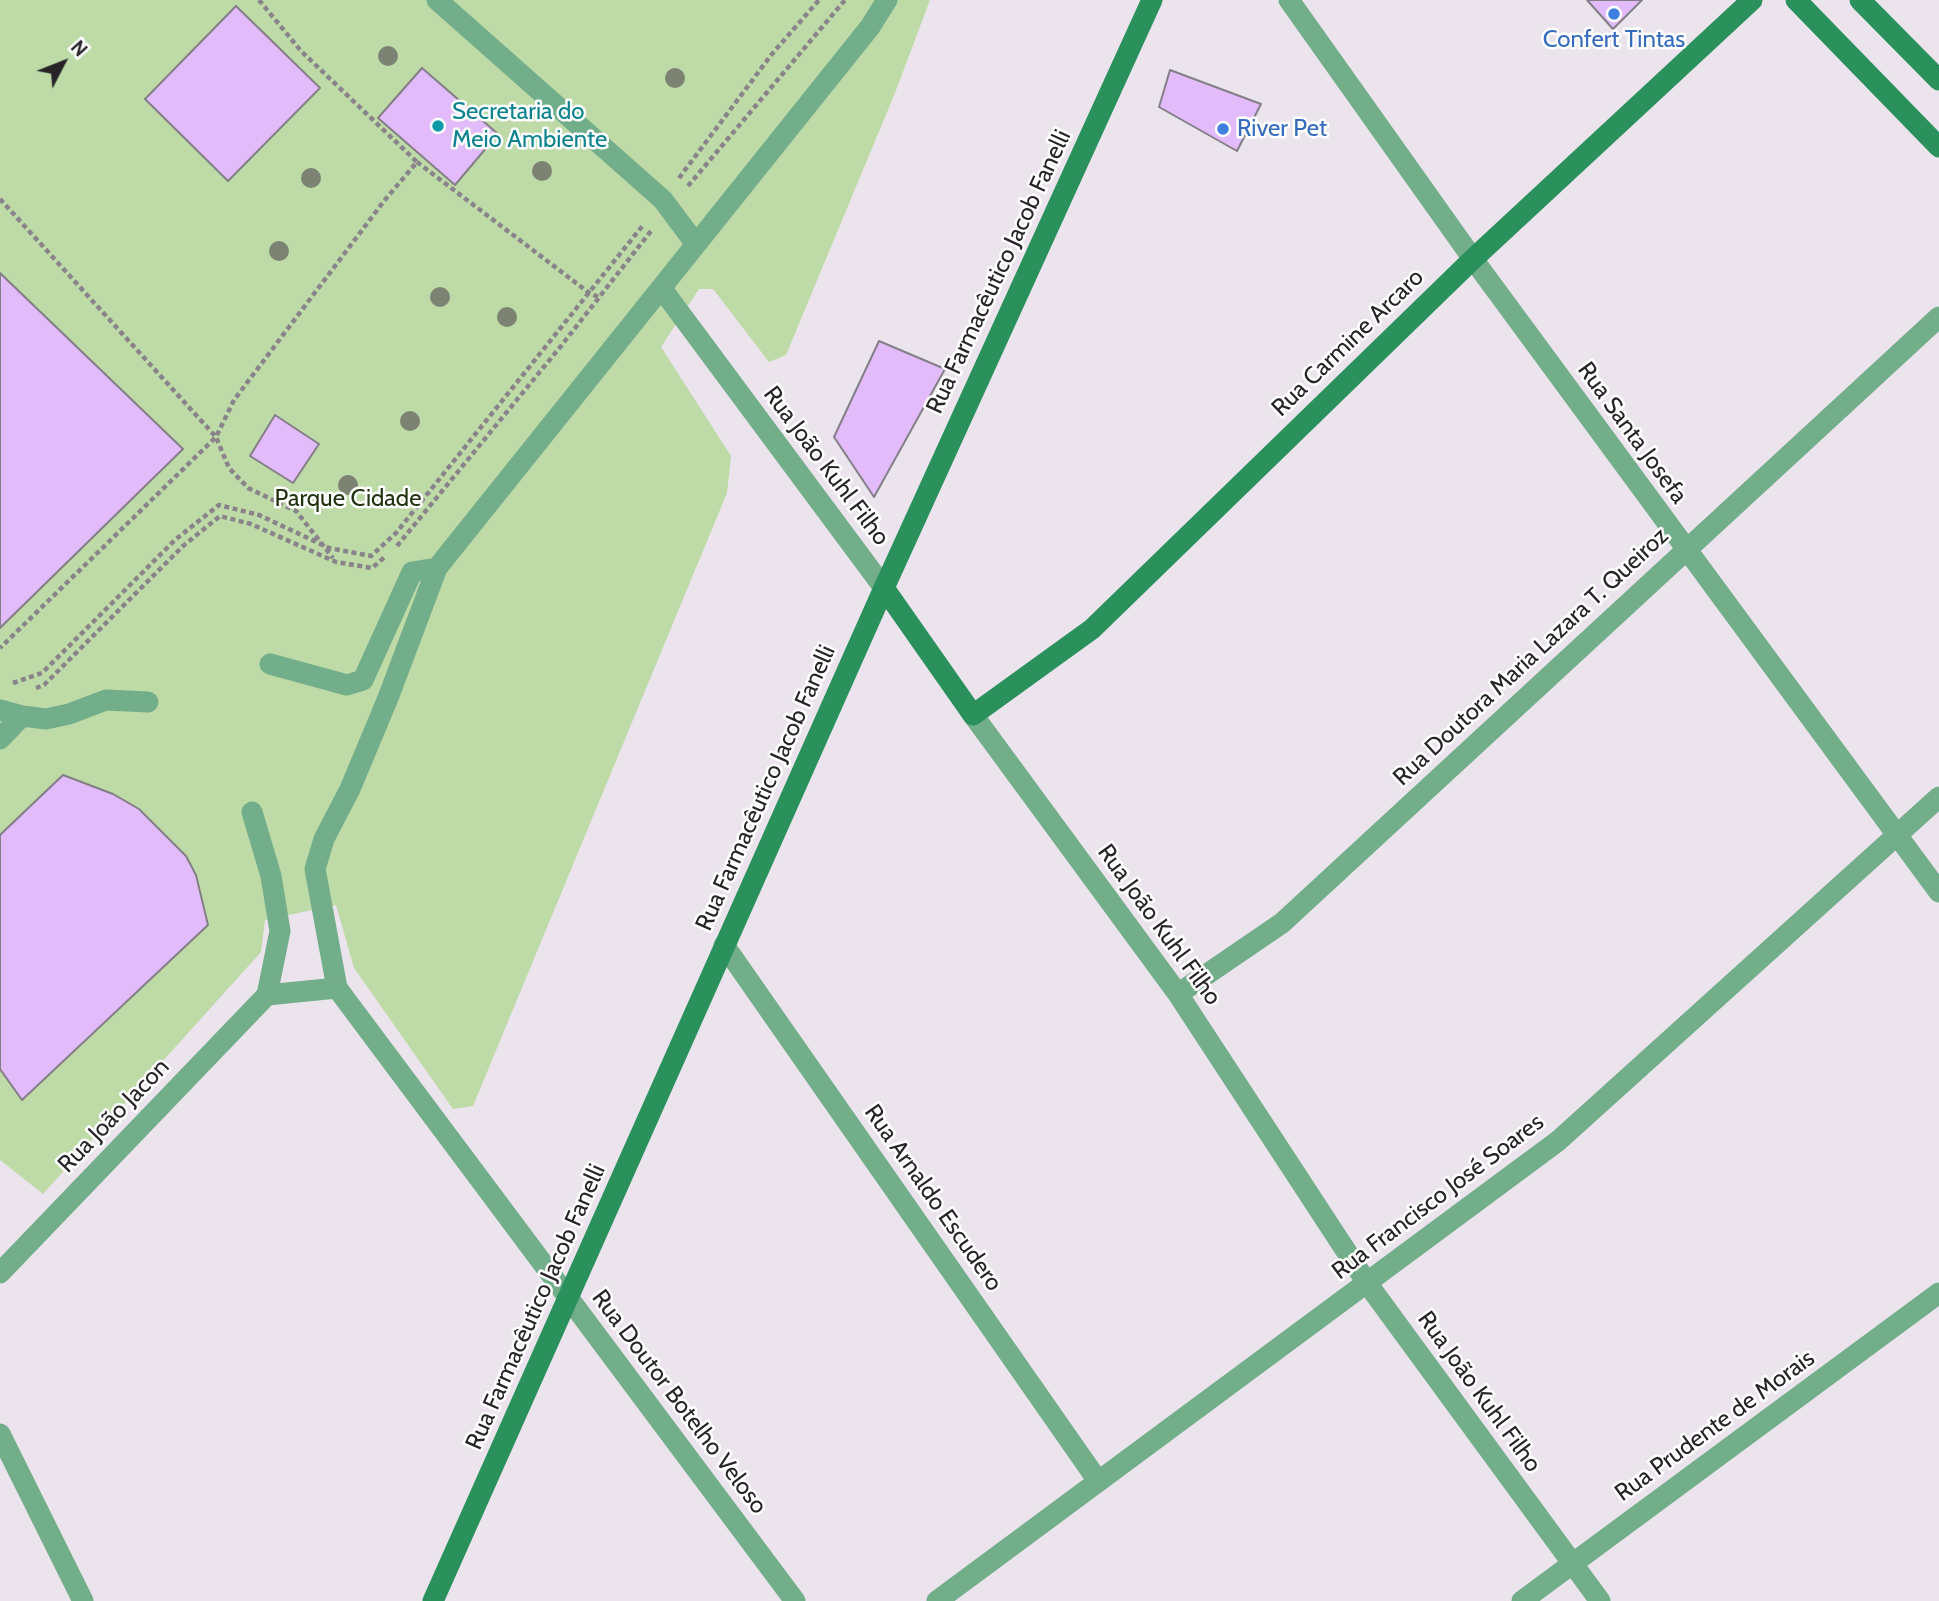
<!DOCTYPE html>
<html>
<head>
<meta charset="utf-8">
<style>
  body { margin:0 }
  #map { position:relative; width:1939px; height:1601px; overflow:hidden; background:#ebe4ed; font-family:Cabin,sans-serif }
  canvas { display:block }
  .north { position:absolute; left:28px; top:28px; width:70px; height:70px; -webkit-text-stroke:5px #fff; paint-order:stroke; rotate:48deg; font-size:19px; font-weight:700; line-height:28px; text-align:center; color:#272427 }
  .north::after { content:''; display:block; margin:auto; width:24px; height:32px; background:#272427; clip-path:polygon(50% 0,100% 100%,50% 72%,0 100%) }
</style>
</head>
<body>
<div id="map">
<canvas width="1939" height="1601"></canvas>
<div class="north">N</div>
</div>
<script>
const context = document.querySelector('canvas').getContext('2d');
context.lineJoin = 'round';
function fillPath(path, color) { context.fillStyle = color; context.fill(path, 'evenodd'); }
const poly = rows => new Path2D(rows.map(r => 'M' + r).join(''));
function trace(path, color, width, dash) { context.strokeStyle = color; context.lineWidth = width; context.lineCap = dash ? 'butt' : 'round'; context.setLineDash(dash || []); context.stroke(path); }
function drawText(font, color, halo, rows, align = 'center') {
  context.font = font + ' Cabin,sans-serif'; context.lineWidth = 5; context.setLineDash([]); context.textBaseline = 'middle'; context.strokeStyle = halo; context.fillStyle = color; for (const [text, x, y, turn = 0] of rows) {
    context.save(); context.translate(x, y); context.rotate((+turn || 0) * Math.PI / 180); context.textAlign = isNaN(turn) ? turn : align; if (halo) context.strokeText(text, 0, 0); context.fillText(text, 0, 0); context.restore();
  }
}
fillPath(poly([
  [0,0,930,0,895,93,786,355,769,362,713,289,699,289,661,347,731,456,727,493,473,1106,453,1109,354,968,336,905,265,920,261,952,43,1194,0,1160]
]), '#bedaa7');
const building = poly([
  [1587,0,1642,0,1613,29,1587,0],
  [236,6,320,88,228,181,145,99,236,6],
  [422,68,498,134,455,185,378,118,422,68],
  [1170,70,1261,104,1237,151,1159,107,1170,70],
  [0,273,183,449,0,628,0,273],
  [879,341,945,369,874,497,834,437,879,341],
  [275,415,319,444,293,483,250,456,275,415],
  [63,775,113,794,139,809,186,856,196,875,208,925,22,1100,0,1069,0,835,63,775]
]);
fillPath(building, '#e2bbfb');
trace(building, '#847f87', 2);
trace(poly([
  [259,0,301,51,417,162,384,201,234,400,216,437,229,468,248,488,296,511,333,558],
  [417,162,588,292,600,298],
  [679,178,772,54,819,0],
  [688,186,845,0],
  [0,199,216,437,0,648],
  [397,546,561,346,651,231],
  [13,683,42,673,176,539,219,505,259,515,329,548,371,556,396,533,644,224],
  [36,688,44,685,183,546,220,516,251,524,336,562,372,568,386,556]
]), '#89848a', 4.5, [5, 3.5]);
trace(poly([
  [437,0,663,200,695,243],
  [270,664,347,685,363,680,412,572,437,568],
  [0,710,22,716,46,719,69,714,106,700,148,702],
  [0,739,22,716],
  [252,812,271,876,280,931,267,995],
  [337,988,315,869,324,839,350,789,388,698,437,568,870,27,887,0]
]), '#73ae8a', 21);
trace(poly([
  [1289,0,1473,259,1939,892],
  [662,289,884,588],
  [973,715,1178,994,1367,1283,1600,1601],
  [724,945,1098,1481],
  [1178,994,1282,923,1939,317],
  [0,1273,267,995,337,988,795,1601],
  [0,1434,83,1601],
  [937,1601,1558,1141,1939,797],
  [1522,1601,1939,1293]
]), '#73ae8a', 21);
trace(poly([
  [1796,0,1939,147],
  [1860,0,1939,80],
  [884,588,973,715,1092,629,1473,259,1752,0],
  [433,1601,884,588,1152,0]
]), '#2a915d', 21);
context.fillStyle = '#7c8373';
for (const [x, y] of [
  [388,56],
  [675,78],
  [542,171],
  [311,178],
  [279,251],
  [440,297],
  [507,317],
  [410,421],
  [348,485]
]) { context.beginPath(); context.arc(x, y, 10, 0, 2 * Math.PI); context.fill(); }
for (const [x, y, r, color] of [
  [1614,14,7,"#3f7fe0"],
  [438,126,7,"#0f9aa8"],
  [1223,129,7,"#3f7fe0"]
]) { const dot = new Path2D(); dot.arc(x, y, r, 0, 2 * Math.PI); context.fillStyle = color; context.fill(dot); trace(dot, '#fff', 2.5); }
drawText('24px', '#366cbe', '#fff', [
  ["Confert Tintas",1614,40],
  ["River Pet",1237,129,"left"]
]);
drawText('24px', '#0d838f', '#fff', [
  ["Secretaria do",452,112],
  ["Meio Ambiente",452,140]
], 'left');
drawText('24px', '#272427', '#fff', [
  ["Rua Farmacêutico Jacob Fanelli",999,272,-65],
  ["Rua Carmine Arcaro",1348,343,-44],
  ["Rua Santa Josefa",1632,433,54],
  ["Rua João Kuhl Filho",826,466,53],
  ["Rua Doutora Maria Lazara T. Queiroz",1531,657,-43],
  ["Rua Farmacêutico Jacob Fanelli",766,788,-66],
  ["Rua João Kuhl Filho",1159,925,54],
  ["Rua João Jacon",114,1116,-46],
  ["Rua Francisco José Soares",1438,1197,-37],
  ["Rua Arnaldo Escudero",933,1198,55],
  ["Rua Farmacêutico Jacob Fanelli",536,1307,-66],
  ["Rua João Kuhl Filho",1479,1392,54],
  ["Rua Doutor Botelho Veloso",679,1402,53],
  ["Rua Prudente de Morais",1715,1426,-36]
]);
drawText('24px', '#213310', '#fff', [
  ["Parque Cidade",348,499]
]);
</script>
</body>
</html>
